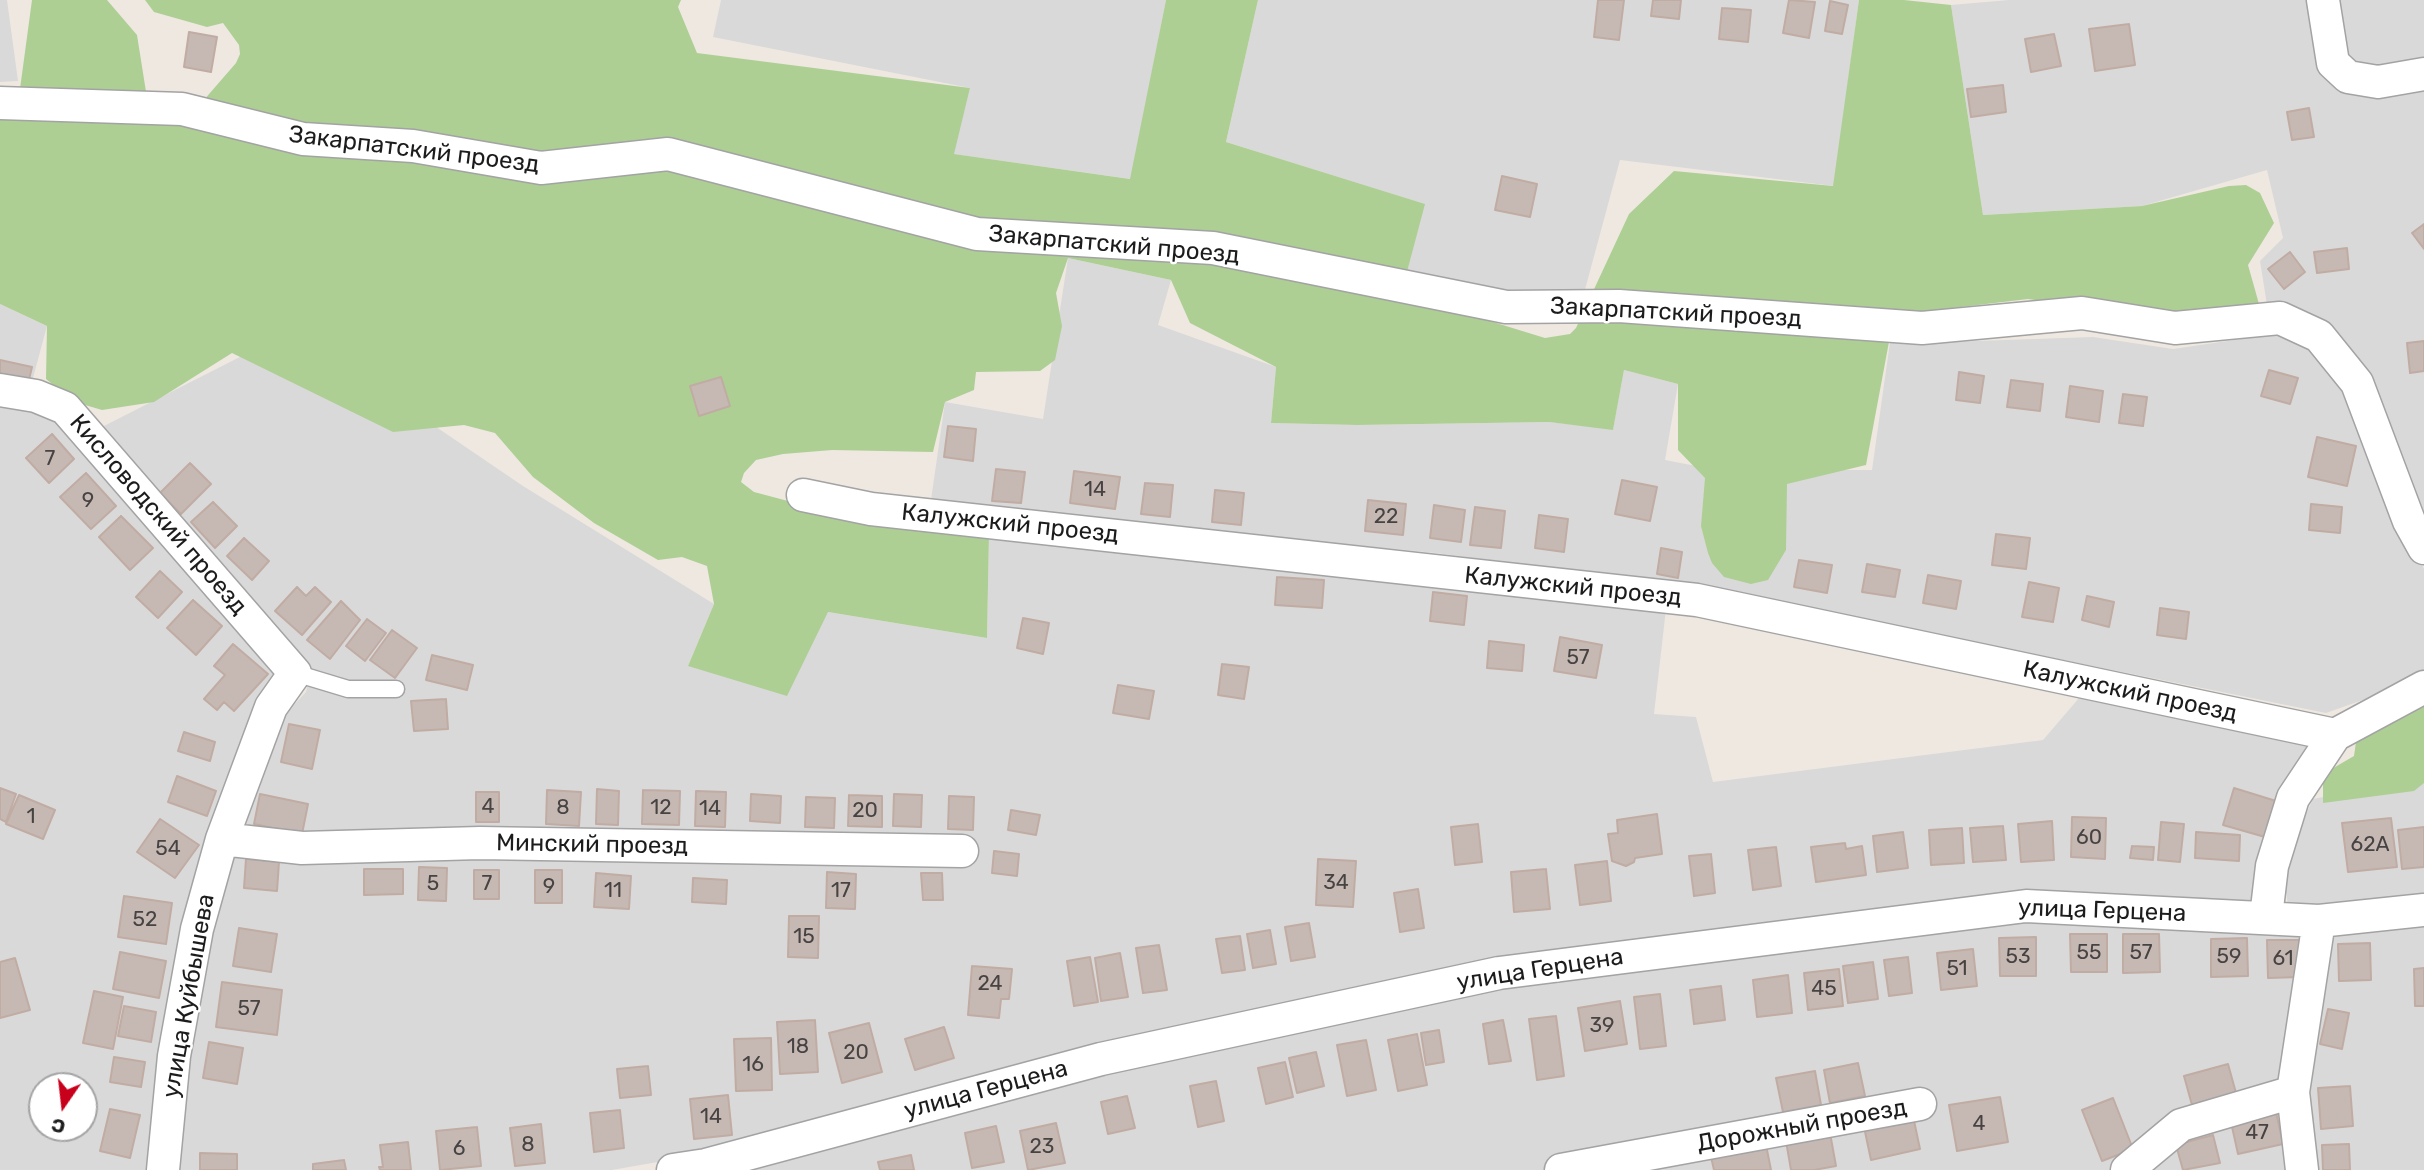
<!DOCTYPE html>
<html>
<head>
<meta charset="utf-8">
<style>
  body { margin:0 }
  #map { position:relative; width:2424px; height:1170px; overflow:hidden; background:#eee8e1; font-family:Rubik,sans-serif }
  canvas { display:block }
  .north { position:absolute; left:28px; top:1072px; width:70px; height:70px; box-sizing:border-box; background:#fff; border:2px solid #a4a4a4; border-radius:50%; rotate:194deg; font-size:19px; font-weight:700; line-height:28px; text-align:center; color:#1c1c1c }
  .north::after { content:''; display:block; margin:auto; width:24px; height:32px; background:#c8001b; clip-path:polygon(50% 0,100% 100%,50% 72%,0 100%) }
</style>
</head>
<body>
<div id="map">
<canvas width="2424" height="1170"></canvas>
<div class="north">С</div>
</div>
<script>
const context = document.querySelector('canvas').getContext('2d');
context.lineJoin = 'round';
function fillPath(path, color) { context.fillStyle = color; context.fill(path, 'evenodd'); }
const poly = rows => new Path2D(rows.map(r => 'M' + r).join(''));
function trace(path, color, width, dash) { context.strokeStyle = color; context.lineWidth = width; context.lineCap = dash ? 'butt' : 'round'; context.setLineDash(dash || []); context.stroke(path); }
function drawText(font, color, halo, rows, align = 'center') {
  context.font = font + ' Rubik,sans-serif'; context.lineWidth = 5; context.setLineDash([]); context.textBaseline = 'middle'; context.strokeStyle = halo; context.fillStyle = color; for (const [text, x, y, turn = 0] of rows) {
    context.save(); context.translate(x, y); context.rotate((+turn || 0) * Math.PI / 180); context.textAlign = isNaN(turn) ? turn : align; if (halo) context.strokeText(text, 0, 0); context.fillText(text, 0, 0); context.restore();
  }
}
fillPath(poly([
  [0,0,7,0,18,81,0,82],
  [721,0,1166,0,1131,179,953,154,970,88,713,37],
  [1258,0,1859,0,1834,186,1620,160,1583,297,1504,295,1407,272,1424,204,1226,142],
  [2009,0,2311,0,2332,77,2424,83,2424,513,2382,403,2347,347,2267,305,2260,261,2283,238,2267,170,2142,206,1983,215,1951,5],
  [2330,0,2424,0,2424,67,2384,74,2349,63],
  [1068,258,1171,280,1158,325,1276,367,1271,423,1357,425,1549,422,1613,429,1624,370,1678,384,1665,460,1717,470,1872,470,1891,335,1946,342,2093,337,2173,349,2275,334,2312,351,2349,401,2392,507,2424,569,2424,675,2391,690,2326,713,1711,589,1436,553,983,509,931,500,945,402,1043,419],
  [0,304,47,326,26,404,60,418,282,676,262,713,149,1170,0,1170],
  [42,1086,84,1086,84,1128,42,1128],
  [297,328,398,401,523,486,714,604,688,666,828,612,987,638,989,534,1666,609,1654,714,1696,717,1713,782,2043,740,2085,691,2314,740,2259,906,2170,897,2092,894,1499,964,709,1153,612,1170,173,1170,204,943,275,725,306,692,311,671,100,428],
  [2424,777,2424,897,2318,907,2288,905,2282,867,2313,799],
  [2028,919,2309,933,2284,1083,2176,1117,2111,1170,753,1170,1107,1074,1503,987],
  [2424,925,2424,1170,2313,1170,2304,1089,2329,935],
  [2283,1104,2291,1170,2143,1170,2186,1134]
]), '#dad9d9');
fillPath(poly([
  [32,0,107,0,137,35,150,117,190,116,236,63,240,54,239,45,223,23,207,27,154,12,145,0,681,0,678,7,697,53,970,88,954,154,1130,179,1166,0,1258,0,1226,142,1425,204,1407,272,1415,298,1545,338,1570,334,1576,328,1629,214,1674,171,1833,186,1859,0,1904,0,1951,5,1983,215,2142,206,2229,186,2246,185,2260,193,2274,223,2248,265,2259,304,2252,309,2182,322,2028,299,1894,315,1866,465,1787,484,1786,550,1768,580,1751,584,1724,577,1712,563,1708,553,1701,526,1705,478,1678,450,1678,384,1624,370,1613,430,1549,422,1357,425,1271,423,1276,367,1190,323,1171,280,1068,258,1056,293,1062,326,1055,360,1040,371,976,372,974,390,945,402,933,452,832,450,783,454,756,460,744,473,741,482,754,492,856,519,989,534,987,638,828,612,787,696,688,666,714,604,707,566,682,557,658,560,594,523,533,477,495,433,464,425,393,432,232,353,154,402,102,410,75,402,46,379,47,326,0,304,0,114,17,111],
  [2424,698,2424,783,2414,791,2323,803,2323,774,2354,756,2358,728]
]), '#adcf94');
const building = poly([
  [1598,0,1624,0,1619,40,1594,37,1598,0],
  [1653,0,1681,0,1679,19,1651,16,1653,0],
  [1789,0,1815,2,1809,38,1783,33,1789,0],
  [1830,1,1848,5,1842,34,1825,31,1830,1],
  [1722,8,1751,10,1748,42,1719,39,1722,8],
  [2129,24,2135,65,2095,71,2089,29,2129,24],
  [189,32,217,37,211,72,184,67,189,32],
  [2054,34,2061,66,2031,72,2025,39,2054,34],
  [2003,85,2006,112,1971,117,1967,89,2003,85],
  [2309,108,2314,137,2292,140,2287,112,2309,108],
  [1502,176,1537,184,1530,217,1495,210,1502,176],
  [2424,224,2424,249,2412,233,2424,224],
  [2347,248,2349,269,2317,273,2314,252,2347,248],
  [2290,252,2305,272,2284,289,2268,269,2290,252],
  [2424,341,2424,371,2410,373,2407,343,2424,341],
  [0,360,32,367,27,388,0,382,0,360],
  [2269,370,2298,378,2290,404,2261,396,2269,370],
  [1959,372,1984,376,1980,403,1956,400,1959,372],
  [721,377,730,406,699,416,690,386,721,377],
  [2011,380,2043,384,2040,411,2007,407,2011,380],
  [2070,386,2103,391,2099,422,2066,417,2070,386],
  [2123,394,2147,397,2143,426,2119,423,2123,394],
  [948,426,976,429,973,461,944,457,948,426],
  [52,434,74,459,49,483,26,458,52,434],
  [2317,437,2356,446,2347,486,2308,477,2317,437],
  [190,463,211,484,181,514,160,493,190,463],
  [996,469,1025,472,1021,503,992,501,996,469],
  [1074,471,1120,477,1115,509,1070,503,1074,471],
  [86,473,116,506,91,529,60,497,86,473],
  [1622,480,1657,487,1650,521,1615,514,1622,480],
  [1145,483,1173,485,1170,517,1141,514,1145,483],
  [1215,490,1244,493,1241,525,1212,522,1215,490],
  [1368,500,1406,504,1403,535,1365,531,1368,500],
  [213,502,237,526,215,548,191,522,213,502],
  [2311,504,2342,507,2340,533,2309,530,2311,504],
  [1434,505,1465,510,1461,542,1430,538,1434,505],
  [1475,507,1505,511,1501,548,1470,545,1475,507],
  [1539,515,1568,519,1564,552,1535,548,1539,515],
  [121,516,153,548,130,570,99,537,121,516],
  [1996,534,2030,538,2026,569,1992,565,1996,534],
  [244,538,269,561,252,580,227,556,244,538],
  [1661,548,1682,552,1678,578,1657,574,1661,548],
  [1799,560,1832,565,1827,593,1794,587,1799,560],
  [1867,564,1900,570,1895,597,1862,592,1867,564],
  [160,571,182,592,158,618,136,597,160,571],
  [1928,575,1961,581,1956,609,1923,603,1928,575],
  [1277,577,1324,580,1322,608,1275,605,1277,577],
  [2029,582,2059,588,2053,622,2022,617,2029,582],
  [297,587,306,596,315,587,331,602,302,635,275,611,297,587],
  [1433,592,1467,596,1464,625,1430,621,1433,592],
  [2087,596,2114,602,2109,627,2082,620,2087,596],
  [193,600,222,626,196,655,167,628,193,600],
  [341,601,360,620,330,659,307,640,341,601],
  [2160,608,2189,612,2186,639,2157,635,2160,608],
  [1023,618,1049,623,1043,654,1017,648,1023,618],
  [367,619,386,633,365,661,346,646,367,619],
  [392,630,417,648,395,678,370,660,392,630],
  [1560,637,1602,645,1596,678,1554,671,1560,637],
  [1489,641,1524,645,1522,671,1487,668,1489,641],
  [233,644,268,674,234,711,224,702,217,710,204,699,225,675,214,666,233,644],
  [432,655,473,665,467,690,426,680,432,655],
  [1222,664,1249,667,1244,699,1218,695,1222,664],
  [1118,685,1154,691,1149,719,1113,713,1118,685],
  [446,699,448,729,414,731,411,701,446,699],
  [289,724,320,730,312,769,281,762,289,724],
  [184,732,215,742,210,761,178,751,184,732],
  [177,776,216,791,207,816,168,802,177,776],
  [0,788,16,794,6,822,0,819,0,788],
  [2234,788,2276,801,2265,837,2223,825,2234,788],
  [597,789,619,791,618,825,596,824,597,789],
  [547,790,581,792,579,826,546,824,547,790],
  [643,790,680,791,679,825,642,824,643,790],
  [696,791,726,792,725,827,695,826,696,791],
  [476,792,499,792,499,822,476,822,476,792],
  [260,794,308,804,302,834,254,824,260,794],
  [751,794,781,796,780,823,750,821,751,794],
  [894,794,922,795,921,827,893,826,894,794],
  [19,795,55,810,43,839,6,824,19,795],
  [849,795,882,796,882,827,848,826,849,795],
  [949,796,974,797,973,830,948,829,949,796],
  [806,797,835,798,834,828,805,827,806,797],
  [1011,810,1040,815,1036,835,1008,830,1011,810],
  [1657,814,1662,854,1635,858,1634,862,1626,866,1612,861,1608,834,1618,833,1617,820,1657,814],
  [2072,817,2106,818,2105,859,2071,857,2072,817],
  [2391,818,2397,867,2348,872,2342,823,2391,818],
  [160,819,199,845,175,878,137,852,160,819],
  [2052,821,2054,860,2021,862,2018,824,2052,821],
  [2161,822,2184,824,2180,862,2158,860,2161,822],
  [1478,824,1482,862,1455,865,1451,827,1478,824],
  [2003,826,2006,860,1973,862,1970,828,2003,826],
  [2424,827,2424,867,2402,869,2398,830,2424,827],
  [1962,828,1964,863,1931,865,1929,830,1962,828],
  [1903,832,1908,868,1877,872,1873,836,1903,832],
  [2196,832,2240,835,2239,861,2195,858,2196,832],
  [1845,843,1846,849,1862,846,1866,875,1816,882,1811,847,1845,843],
  [2132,846,2154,847,2153,860,2130,858,2132,846],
  [1776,847,1781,886,1753,890,1748,850,1776,847],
  [994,851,1019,854,1017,876,992,873,994,851],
  [1711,854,1715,893,1694,896,1689,856,1711,854],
  [246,859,279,862,277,891,244,888,246,859],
  [1318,859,1356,861,1353,907,1316,905,1318,859],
  [1607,861,1611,901,1580,905,1575,865,1607,861],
  [419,867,447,868,446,901,418,900,419,867],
  [364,869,403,869,403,894,364,895,364,869],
  [1546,869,1550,909,1514,912,1511,872,1546,869],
  [474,870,499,870,499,899,474,899,474,870],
  [535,870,562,870,562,903,535,903,535,870],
  [827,872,856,874,855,909,826,908,827,872],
  [596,873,631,876,629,909,594,907,596,873],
  [921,873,942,873,943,900,923,900,921,873],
  [693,878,727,880,726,904,692,902,693,878],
  [1418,889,1424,928,1400,932,1394,893,1418,889],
  [124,896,172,903,166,944,118,937,124,896],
  [789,916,819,916,818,958,788,957,789,916],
  [1309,923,1315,957,1291,961,1285,927,1309,923],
  [239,928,277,934,271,972,233,966,239,928],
  [1270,930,1276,964,1253,968,1247,934,1270,930],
  [2070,934,2107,934,2107,972,2071,972,2070,934],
  [2123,934,2159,934,2160,972,2123,973,2123,934],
  [1240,936,1245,970,1222,973,1216,939,1240,936],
  [2036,937,2036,976,2000,976,1999,938,2036,937],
  [2247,938,2248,976,2211,977,2211,939,2247,938],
  [2267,940,2299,940,2300,977,2268,978,2267,940],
  [2370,943,2371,980,2339,981,2338,944,2370,943],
  [1159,945,1167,990,1143,993,1136,948,1159,945],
  [1973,949,1977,986,1941,990,1937,953,1973,949],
  [120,952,166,961,159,998,113,989,120,952],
  [1120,953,1128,997,1101,1001,1095,958,1120,953],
  [1090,957,1098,1002,1074,1006,1067,961,1090,957],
  [1908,957,1912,993,1889,996,1884,960,1908,957],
  [15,958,30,1010,0,1018,0,962,15,958],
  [1873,962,1878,999,1848,1003,1843,966,1873,962],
  [972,966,1012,969,1009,999,1001,999,999,1018,968,1015,972,966],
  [2424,968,2424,1006,2415,1006,2414,969,2424,968],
  [1839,969,1843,1006,1808,1010,1804,973,1839,969],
  [1788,975,1792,1013,1757,1017,1753,980,1788,975],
  [222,982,282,990,277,1035,216,1027,222,982],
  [1721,986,1725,1020,1694,1024,1690,990,1721,986],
  [94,991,123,997,113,1049,83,1043,94,991],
  [1660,994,1666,1046,1640,1049,1634,997,1660,994],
  [1620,1001,1627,1044,1585,1051,1578,1008,1620,1001],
  [124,1006,156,1012,151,1042,118,1036,124,1006],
  [2328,1009,2349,1013,2342,1049,2320,1044,2328,1009],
  [1556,1016,1564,1076,1537,1080,1529,1019,1556,1016],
  [815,1020,818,1072,780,1074,777,1022,815,1020],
  [1503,1020,1511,1061,1489,1064,1483,1024,1503,1020],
  [869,1023,882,1072,842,1083,829,1033,869,1023],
  [944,1027,954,1058,915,1070,905,1039,944,1027],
  [1439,1030,1444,1062,1426,1065,1421,1033,1439,1030],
  [1417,1034,1427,1085,1398,1091,1388,1040,1417,1034],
  [771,1038,772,1090,736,1091,734,1039,771,1038],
  [1366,1040,1376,1090,1347,1096,1337,1045,1366,1040],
  [209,1042,243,1048,237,1084,203,1078,209,1042],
  [1316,1052,1324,1086,1297,1093,1289,1058,1316,1052],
  [114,1057,145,1062,141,1087,110,1082,114,1057],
  [1285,1062,1293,1097,1266,1104,1258,1068,1285,1062],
  [1858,1063,1865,1096,1830,1103,1824,1070,1858,1063],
  [2228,1064,2236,1093,2192,1105,2184,1076,2228,1064],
  [648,1066,651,1095,620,1098,617,1069,648,1066],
  [1815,1071,1821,1105,1783,1112,1776,1078,1815,1071],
  [1216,1081,1224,1121,1198,1127,1190,1086,1216,1081],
  [2350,1086,2353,1126,2321,1129,2318,1088,2350,1086],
  [728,1095,732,1135,694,1139,690,1099,728,1095],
  [1127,1096,1135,1128,1108,1134,1101,1102,1127,1096],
  [2000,1097,2008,1142,1957,1151,1949,1105,2000,1097],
  [2113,1098,2133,1149,2102,1161,2082,1110,2113,1098],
  [110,1109,140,1115,130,1158,100,1151,110,1109],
  [620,1110,624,1148,594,1152,590,1113,620,1110],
  [2276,1112,2283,1144,2238,1154,2231,1122,2276,1112],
  [1913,1116,1920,1149,1871,1160,1864,1127,1913,1116],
  [1056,1123,1065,1163,1028,1170,1020,1131,1056,1123],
  [541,1124,545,1163,515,1166,510,1128,541,1124],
  [996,1126,1004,1162,972,1168,965,1133,996,1126],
  [477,1127,481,1166,440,1170,436,1131,477,1127],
  [1830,1133,1836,1166,1814,1170,1791,1170,1786,1141,1830,1133],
  [2213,1135,2220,1163,2183,1170,2176,1145,2213,1135],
  [408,1142,411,1170,380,1170,379,1167,383,1167,380,1145,408,1142],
  [2349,1144,2350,1170,2323,1170,2322,1145,2349,1144],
  [1766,1145,1771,1170,1714,1170,1711,1157,1766,1145],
  [200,1153,237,1154,237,1170,200,1170,200,1153],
  [911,1155,914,1170,880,1170,878,1162,911,1155],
  [344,1160,346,1170,313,1170,313,1164,344,1160]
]);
fillPath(building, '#c6b9b4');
trace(building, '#c0aca3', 2);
const service = poly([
  [295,673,348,689,396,689]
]);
const minor = poly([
  [2323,0,2333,63,2348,77,2378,82,2424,74],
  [0,103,182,109,303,139,413,146,541,168,668,154,977,234,1213,248,1506,307,1619,306,1922,328,2082,313,2175,328,2280,318,2319,336,2357,383,2409,521,2424,548],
  [0,390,36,396,65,408,295,673,271,707,222,839,197,929,174,1056,163,1170],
  [803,495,871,509,1697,600,2335,735],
  [222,839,302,848,480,843,962,851],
  [2266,917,2272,866,2293,798,2335,735,2424,687],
  [673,1170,706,1165,1101,1059,1499,973,2026,906,2319,921,2424,910],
  [1561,1170,1920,1104],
  [2127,1170,2181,1125,2293,1092],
  [2302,1170,2293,1092,2319,921]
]);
trace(service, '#a3a3a3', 19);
trace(minor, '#a3a3a3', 35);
trace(service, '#fff', 16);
trace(minor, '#fff', 32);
drawText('21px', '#464342', null, [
  ["7",50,459],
  ["14",1095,490],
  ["9",88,501],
  ["22",1386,517],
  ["57",1578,658],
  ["4",488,807],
  ["8",563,808],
  ["12",661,808],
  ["14",710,809],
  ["20",865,811],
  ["1",31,817],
  ["60",2089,838],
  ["62А",2370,845],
  ["54",168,849],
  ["34",1336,883],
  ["5",433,884],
  ["7",487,884],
  ["9",549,887],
  ["11",613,891],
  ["17",841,891],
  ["52",145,920],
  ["15",804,937],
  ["55",2089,953],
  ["57",2141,953],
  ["53",2018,957],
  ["59",2229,957],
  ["61",2283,959],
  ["51",1957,969],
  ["24",990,984],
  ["45",1824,989],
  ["57",249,1009],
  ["39",1602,1026],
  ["18",798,1047],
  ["20",856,1053],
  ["16",753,1065],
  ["14",711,1117],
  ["4",1979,1124],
  ["47",2257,1133],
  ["8",528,1145],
  ["23",1042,1147],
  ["6",459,1149]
]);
drawText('24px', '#1c1c1c', '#fff', [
  ["Закарпатский проезд",414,150,7],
  ["Закарпатский проезд",1114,245,5],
  ["Закарпатский проезд",1676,313,3],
  ["Кисловодский проезд",158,515,49],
  ["Калужский проезд",1010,524,6],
  ["Калужский проезд",1573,587,6],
  ["Калужский проезд",2130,692,12],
  ["Минский проезд",592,845,1],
  ["улица Герцена",2102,911,2],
  ["улица Герцена",1540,970,-9],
  ["улица Куйбышева",189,996,-80],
  ["улица Герцена",986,1090,-15],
  ["Дорожный проезд",1802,1126,-10]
]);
</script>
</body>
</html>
